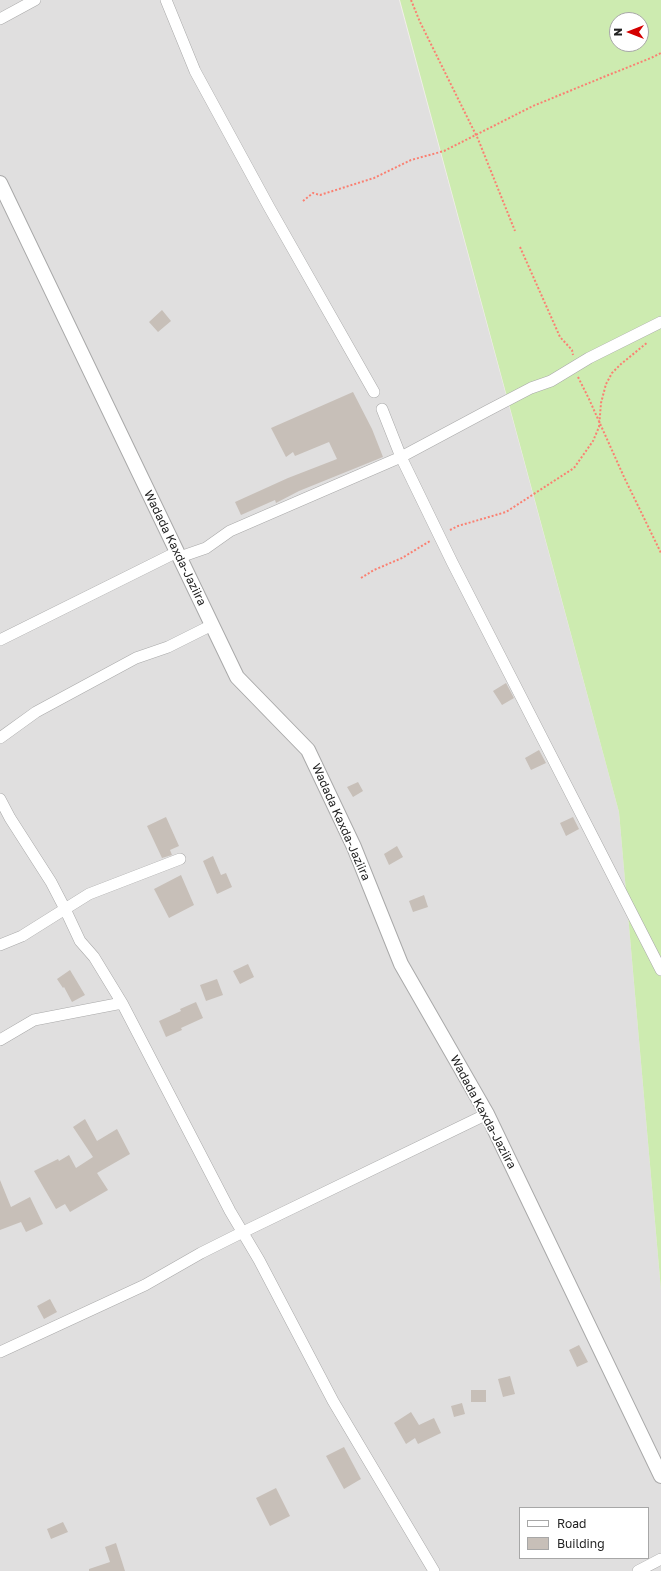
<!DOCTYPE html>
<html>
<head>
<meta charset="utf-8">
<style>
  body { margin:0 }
  #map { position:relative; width:661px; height:1571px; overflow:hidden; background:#f2efe9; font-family:"Golos Text",sans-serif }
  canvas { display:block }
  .legend { position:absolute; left:519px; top:1507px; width:130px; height:52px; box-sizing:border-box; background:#fff; border:1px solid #a7a7a7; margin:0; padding:5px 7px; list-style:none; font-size:12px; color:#222 }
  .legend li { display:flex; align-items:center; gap:8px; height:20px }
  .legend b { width:20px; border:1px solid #a7a7a7 }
  .north { position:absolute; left:609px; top:12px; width:40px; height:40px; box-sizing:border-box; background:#fff; border:1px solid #a7a7a7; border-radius:50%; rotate:270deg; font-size:11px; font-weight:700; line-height:16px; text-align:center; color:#222 }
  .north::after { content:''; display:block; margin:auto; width:14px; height:18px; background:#d40000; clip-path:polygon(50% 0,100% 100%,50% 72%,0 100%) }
</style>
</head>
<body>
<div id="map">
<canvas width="661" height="1571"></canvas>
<ul class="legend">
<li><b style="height:5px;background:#fff"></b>Road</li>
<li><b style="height:11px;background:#c7bfb8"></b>Building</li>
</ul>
<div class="north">N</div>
</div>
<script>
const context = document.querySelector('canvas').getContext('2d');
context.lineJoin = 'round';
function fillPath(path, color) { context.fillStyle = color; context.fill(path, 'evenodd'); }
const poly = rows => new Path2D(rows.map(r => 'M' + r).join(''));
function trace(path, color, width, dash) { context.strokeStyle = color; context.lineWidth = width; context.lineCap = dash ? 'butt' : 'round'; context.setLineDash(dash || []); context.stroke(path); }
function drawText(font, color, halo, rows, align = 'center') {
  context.font = font + ' "Golos Text",sans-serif'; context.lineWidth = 3.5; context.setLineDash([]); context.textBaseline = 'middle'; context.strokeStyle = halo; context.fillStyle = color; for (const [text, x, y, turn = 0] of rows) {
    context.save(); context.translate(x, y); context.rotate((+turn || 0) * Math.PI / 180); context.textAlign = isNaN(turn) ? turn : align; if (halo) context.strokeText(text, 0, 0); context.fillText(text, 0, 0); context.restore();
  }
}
fillPath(poly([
  [0,0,399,0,619,812,661,1290,661,1571,0,1571],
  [520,1508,648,1508,648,1558,520,1558]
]), '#e0dfdf');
fillPath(poly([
  [400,0,661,0,661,1290,619,812],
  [617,20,641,20,641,44,617,44]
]), '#cdebb0');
fillPath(poly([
  [162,310,171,321,158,332,149,322],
  [353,392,372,429,383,457,299,491,276,503,275,500,241,515,235,502,288,478,337,459,329,442,295,456,293,452,286,457,271,428],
  [506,683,514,698,502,705,493,691],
  [539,750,546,763,531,770,525,758],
  [358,782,363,791,353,797,347,787],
  [166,817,179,846,170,850,172,855,162,858,147,826],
  [573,817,579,829,566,836,560,823],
  [397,846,403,857,389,865,384,854],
  [213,856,221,875,226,873,232,887,217,894,203,861],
  [181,875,194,905,169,918,154,889],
  [424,895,428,907,413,912,409,901],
  [248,964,254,977,240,984,233,971],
  [70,970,85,995,72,1002,64,987,63,988,57,979],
  [217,979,223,995,206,1001,200,985],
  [196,1002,203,1018,181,1028,182,1030,166,1037,159,1021,181,1011,180,1009],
  [85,1119,97,1141,117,1129,130,1154,97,1173,108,1190,70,1212,65,1204,56,1209,34,1171,58,1159,59,1161,69,1155,76,1168,93,1157,73,1127],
  [0,1180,11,1207,30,1197,43,1224,26,1232,21,1222,0,1230],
  [50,1299,57,1312,44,1319,37,1306],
  [579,1345,588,1362,577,1367,569,1350],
  [510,1376,515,1394,503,1397,498,1379],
  [471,1390,486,1390,486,1402,471,1402],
  [462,1403,465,1414,454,1417,451,1406],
  [411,1412,419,1425,434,1418,441,1433,418,1444,415,1438,406,1444,394,1423],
  [344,1447,361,1479,344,1489,326,1456],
  [276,1488,290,1516,270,1526,256,1498],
  [63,1522,68,1532,51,1539,47,1529],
  [116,1543,125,1571,89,1571,89,1569,110,1562,105,1547]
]), '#c7bfb8');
const minor = poly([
  [166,0,195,71,269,207,374,392],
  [0,19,35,0],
  [382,409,401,457,452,562,661,970],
  [180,557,206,548,230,531,401,457,487,411,531,388,551,381,589,358,661,322],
  [0,640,177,552],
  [0,738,36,712,136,658,168,647,212,625],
  [0,799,10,818,51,882,65,909,22,936,0,945],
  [180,859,89,894,65,909,80,941,94,957,122,1003,230,1211,259,1260,333,1401,434,1571],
  [0,1040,34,1020,122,1003],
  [0,1352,145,1285,201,1253,243,1232,487,1114],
  [638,1571,661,1559]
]);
const tertiary = poly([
  [0,183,237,677,308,750,354,847,401,964,487,1114,661,1476]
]);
trace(minor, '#a9a9a9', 12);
trace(tertiary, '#a9a9a9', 16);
trace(poly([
  [411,0,420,22,478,139,515,231],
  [303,201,313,193,320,195,374,178,411,160,444,151,533,106,606,76,651,58,661,53],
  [520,247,560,337,572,350,573,355],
  [578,377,589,399,624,477,661,553],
  [450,530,458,526,506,512,574,468,593,441,599,427,601,403,606,384,612,373,621,364,648,342],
  [361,578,374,570,402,558,430,541]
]), '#fa8072', 2, [2, 2]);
trace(minor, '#fff', 11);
trace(tertiary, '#fff', 14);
drawText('12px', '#222', '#fff', [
  ["Wadada Kaxda-Jaziira",175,548,64],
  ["Wadada Kaxda-Jaziira",341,822,66],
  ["Wadada Kaxda-Jaziira",483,1112,62]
]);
</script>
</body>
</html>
